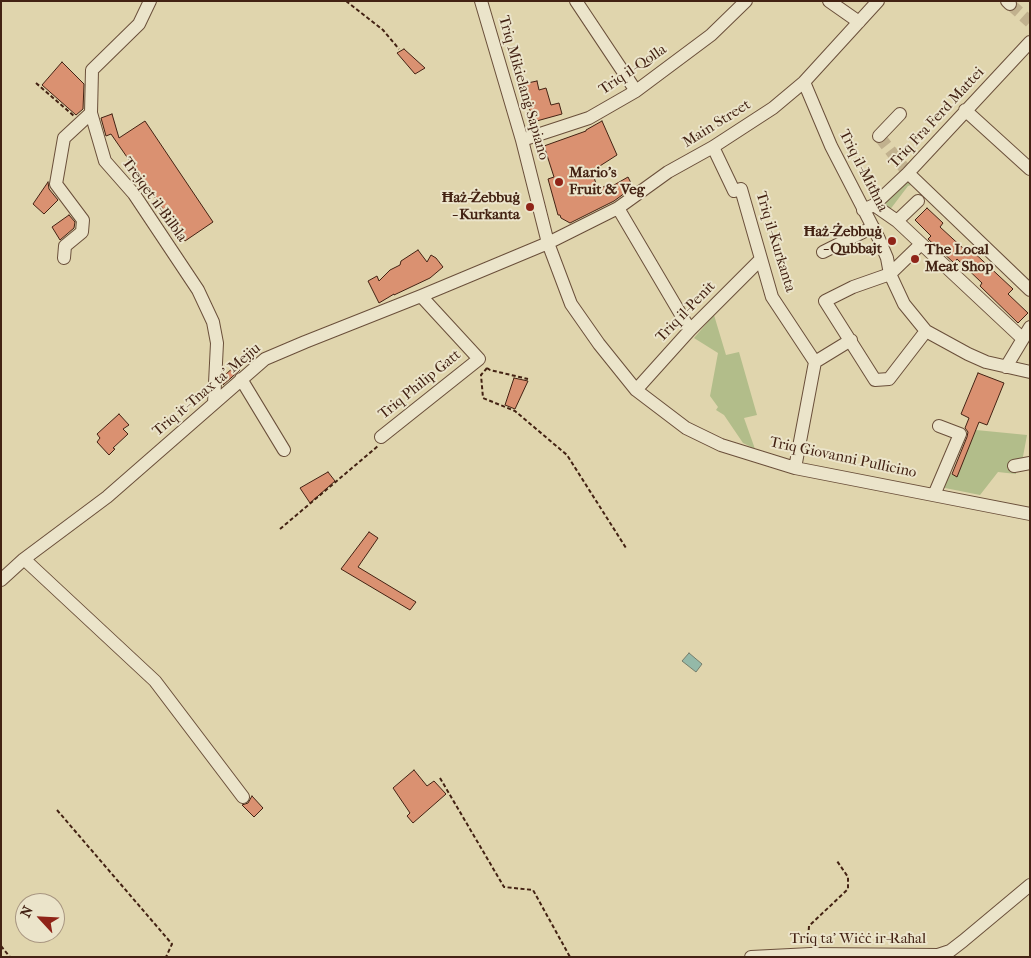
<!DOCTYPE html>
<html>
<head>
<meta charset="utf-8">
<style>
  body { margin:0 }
  #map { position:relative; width:1031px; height:958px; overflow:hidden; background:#e0d5ad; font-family:"IM FELL French Canon",serif }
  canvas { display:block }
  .frame { position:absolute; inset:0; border:2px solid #432213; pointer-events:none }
  .north { position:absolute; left:15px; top:893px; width:50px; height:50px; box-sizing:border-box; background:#ebe4ca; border:1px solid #a89681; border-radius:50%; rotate:295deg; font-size:14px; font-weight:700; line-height:20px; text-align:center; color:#432213 }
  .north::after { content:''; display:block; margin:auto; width:18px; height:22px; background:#8f2418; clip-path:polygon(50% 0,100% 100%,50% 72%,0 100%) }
</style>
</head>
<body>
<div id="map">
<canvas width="1031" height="958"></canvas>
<div class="frame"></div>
<div class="north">N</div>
</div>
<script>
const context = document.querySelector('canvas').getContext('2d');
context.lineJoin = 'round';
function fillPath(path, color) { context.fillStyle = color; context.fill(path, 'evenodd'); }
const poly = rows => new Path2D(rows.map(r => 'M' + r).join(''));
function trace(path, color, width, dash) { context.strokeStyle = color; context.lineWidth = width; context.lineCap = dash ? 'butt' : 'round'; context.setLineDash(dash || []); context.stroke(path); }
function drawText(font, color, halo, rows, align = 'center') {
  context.font = font + ' "IM FELL French Canon",serif'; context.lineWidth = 4; context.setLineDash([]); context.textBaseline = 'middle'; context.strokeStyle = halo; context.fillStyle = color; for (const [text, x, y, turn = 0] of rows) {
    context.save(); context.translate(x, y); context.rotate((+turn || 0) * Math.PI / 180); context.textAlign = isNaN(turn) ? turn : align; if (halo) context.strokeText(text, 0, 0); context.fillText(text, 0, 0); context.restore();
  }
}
fillPath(poly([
  [907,178,915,184,908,186,889,211,882,207],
  [714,315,726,355,739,352,757,415,744,418,755,449,743,443,724,415,716,410,718,407,710,396,718,353,694,338],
  [976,430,1027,435,1022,462,1016,463,1016,474,998,472,980,495,940,487,946,472,957,476]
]), '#b2bd8a');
const water = poly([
  [689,653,702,664,696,672,682,661,689,653]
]);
fillPath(water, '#94b9a8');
trace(water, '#747d6c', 1);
const building = poly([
  [404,49,425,68,415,74,397,53,404,49],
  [62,62,84,84,83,109,76,115,42,85,62,62],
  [537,81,539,90,546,88,551,105,559,103,562,114,533,122,523,84,537,81],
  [112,114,119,138,145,121,213,222,185,241,111,134,106,136,101,118,112,114],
  [602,121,617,155,592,171,598,190,605,186,607,189,628,177,633,187,614,201,570,223,561,218,560,215,558,215,548,179,554,177,544,146,586,131,586,130,602,121],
  [48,182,49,189,58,200,44,214,33,204,48,182],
  [927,208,943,223,940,227,965,250,968,247,1013,289,1008,294,1028,313,1018,323,980,286,982,283,957,259,954,263,928,239,931,236,915,220,927,208],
  [69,215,75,222,74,228,60,240,52,227,69,215],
  [418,250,427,262,431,255,436,258,443,267,430,278,394,295,394,294,379,303,368,281,377,276,379,281,390,270,400,265,401,261,418,250],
  [236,365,240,370,223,385,223,380,227,378,225,375,236,365],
  [978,373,1004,383,987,425,979,422,957,477,952,474,967,437,968,432,965,428,969,418,961,414,978,373],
  [514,378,528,381,515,409,505,405,514,378],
  [119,414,129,425,123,429,128,434,113,448,115,449,109,455,97,442,100,438,97,434,119,414],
  [328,472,335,481,310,503,300,488,328,472],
  [369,532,378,538,358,567,416,602,410,610,341,569,369,532],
  [414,770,427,786,434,781,446,794,413,823,407,816,410,813,393,788,414,770],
  [252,796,263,808,254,817,242,805,248,803,252,796]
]);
fillPath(building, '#da9171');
trace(building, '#432213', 1);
trace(poly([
  [1010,4,1030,22],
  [879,136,908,173]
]), '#c1b18e', 12, [12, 6]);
const minor = poly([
  [150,1,139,24,92,70,91,113,105,161,134,194,198,290,213,322,217,343,214,403],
  [481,1,522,140,548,243,571,304,599,344,636,390,686,428,721,445,795,468,1030,514],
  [576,1,636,91],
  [829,1,859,22],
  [1007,1,1010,4],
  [804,82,831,146,879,239,887,258,890,274,904,304,926,331,968,354,986,362,1030,372],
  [965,110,1030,169],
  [879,136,900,114],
  [522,140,589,118,636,91,711,35,746,1],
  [713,147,734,191,741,189,772,297,815,362,795,468],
  [908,173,1030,290],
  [918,201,897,221,1023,339],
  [874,205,897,221],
  [618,208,690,330],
  [863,210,874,205,908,173,1030,42],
  [921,244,890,274,853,287,825,301,875,380,889,379,926,331],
  [823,252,873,227],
  [64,258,65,246,82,232,83,220,56,184,64,138,91,113],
  [815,362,851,340],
  [1006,367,1030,327],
  [241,379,284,450],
  [636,390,690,330,761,259],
  [381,437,479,359,421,296],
  [1014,466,1030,463],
  [934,495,960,434,939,426],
  [24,559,155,681,243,797],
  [1,580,24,559,107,497,265,359,305,342,421,296,548,243,618,208,668,172,713,147,773,108,804,82,878,1],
  [751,957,811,954,938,955,950,951,963,941,1030,885]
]);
trace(minor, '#6a4f3a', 14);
trace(poly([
  [346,1,383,30,399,49],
  [36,83,74,116],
  [487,368,481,375,483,398,515,411,567,455,626,548],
  [487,368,490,370,528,379],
  [280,529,378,446],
  [440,778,504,887,533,890,570,957],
  [57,810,172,944,166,957],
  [808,943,809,926,848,889,848,877,837,861],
  [1,946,10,957]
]), '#432213', 2, [4, 2.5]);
trace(minor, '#ebe4ca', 12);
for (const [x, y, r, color] of [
  [559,182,5,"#8f2418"],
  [530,207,5,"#8f2418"],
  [892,241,5,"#8f2418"],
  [915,259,5,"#8f2418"]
]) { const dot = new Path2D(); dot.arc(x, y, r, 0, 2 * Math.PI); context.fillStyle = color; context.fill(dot); trace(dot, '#ebe4ca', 2); }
drawText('15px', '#432213', '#ebe4ca', [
  ["Triq il-Qolla",633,70,-34],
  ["Triq Mikielanġ Sapiano",523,88,74],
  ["Triq Fra Ferd Mattei",937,118,-47],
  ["Main Street",717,124,-32],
  ["Triq il-Mitħna",863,171,63],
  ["Trejqet il-Bilbla",154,200,54],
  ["Triq il-Kurkanta",775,242,73],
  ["Triq il-Penit",686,312,-46],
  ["Triq Philip Gatt",420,385,-39],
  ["Triq it-Tnax ta' Mejju",207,390,-40],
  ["Triq Giovanni Pullicino",843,458,12],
  ["Triq ta' Wiċċ ir-Raħal",858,939]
]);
drawText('bold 15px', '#432213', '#ebe4ca', [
  ["Mario's",569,173],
  ["Fruit & Veg",569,190],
  ["Ħaż-Żebbuġ",520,198,"right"],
  ["- Kurkanta",520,215,"right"],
  ["Ħaż-Żebbuġ",882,232,"right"],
  ["- Qubbajt",882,249,"right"],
  ["The Local",925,250],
  ["Meat Shop",925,267]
], 'left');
</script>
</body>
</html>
